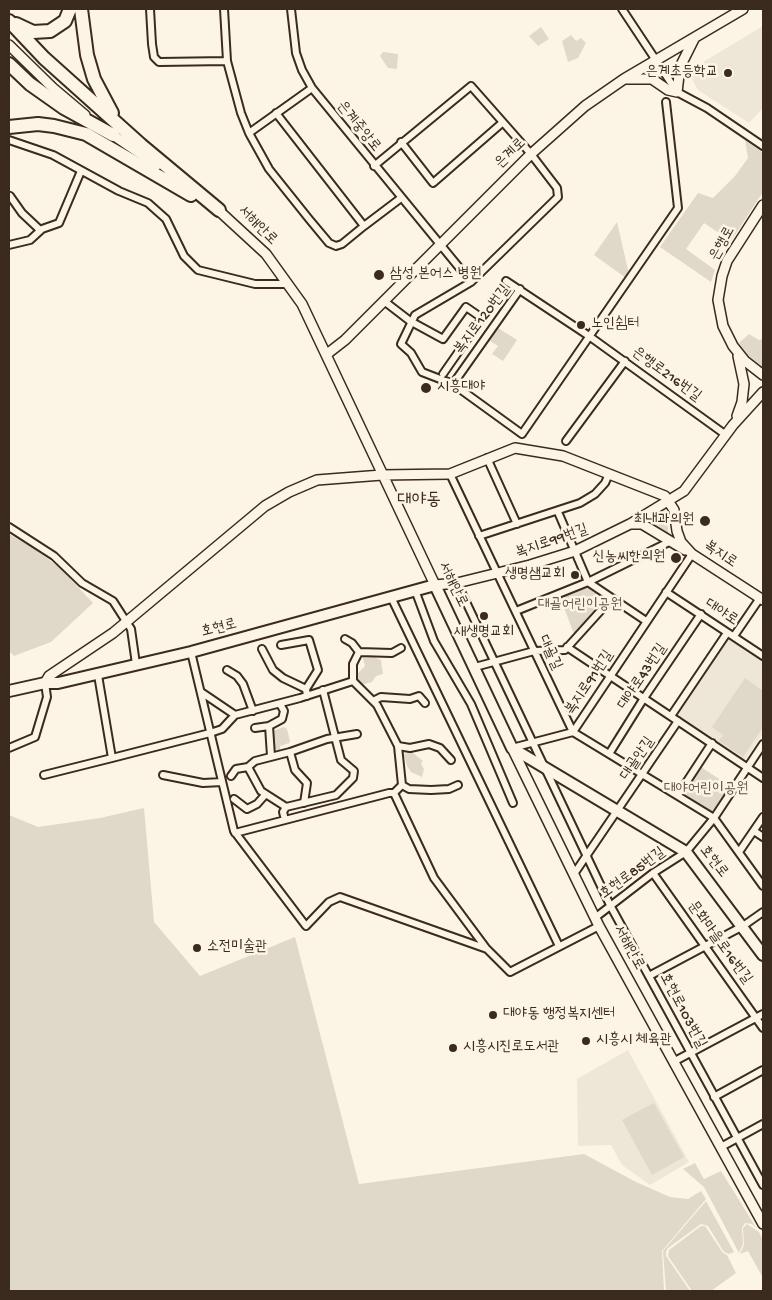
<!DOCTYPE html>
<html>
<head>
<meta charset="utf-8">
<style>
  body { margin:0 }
  #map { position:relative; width:772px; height:1300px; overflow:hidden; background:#fcf5e5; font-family:"Gochi Hand",sans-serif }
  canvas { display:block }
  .frame { position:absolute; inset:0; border:10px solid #3b2a1e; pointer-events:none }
</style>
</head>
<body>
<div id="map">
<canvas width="772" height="1300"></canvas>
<div class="frame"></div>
</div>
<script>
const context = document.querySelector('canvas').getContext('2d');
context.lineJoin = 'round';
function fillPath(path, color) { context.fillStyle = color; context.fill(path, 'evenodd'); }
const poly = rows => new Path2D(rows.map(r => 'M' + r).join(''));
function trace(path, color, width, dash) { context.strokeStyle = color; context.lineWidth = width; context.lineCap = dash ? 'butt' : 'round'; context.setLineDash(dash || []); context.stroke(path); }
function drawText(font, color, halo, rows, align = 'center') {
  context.font = font + ' "Gochi Hand","Poor Story",sans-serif'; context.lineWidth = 5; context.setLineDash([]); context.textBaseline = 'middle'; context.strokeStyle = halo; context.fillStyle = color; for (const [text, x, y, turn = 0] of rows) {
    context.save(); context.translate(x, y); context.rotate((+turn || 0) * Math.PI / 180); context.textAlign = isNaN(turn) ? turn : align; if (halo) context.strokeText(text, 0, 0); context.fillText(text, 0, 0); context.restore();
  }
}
fillPath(poly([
  [763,26,763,108,749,123,698,90,692,79,695,67],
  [726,638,763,661,763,733,746,759,743,760,675,715],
  [628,1050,689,1162,650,1185,622,1165,611,1145,578,1146,577,1079]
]), '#eee6d6');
fillPath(poly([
  [541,27,549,39,538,46,529,36],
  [571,35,576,41,581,38,586,43,578,58,568,62,562,41],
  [383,52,398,54,397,69,388,68,380,56],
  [745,140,763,153,763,192,731,241,704,223,686,249,715,270,711,282,660,247,698,193,713,198,735,176,748,158],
  [617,222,629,274,626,278,594,255],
  [495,326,517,340,503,361,492,354,498,346,487,339],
  [749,334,759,340,763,339,763,367,748,355,739,343],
  [664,509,666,511,669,538,644,521],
  [9,534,32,547,60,568,93,603,51,642,14,656,9,651],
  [588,585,609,600,574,634,560,597],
  [367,654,381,660,383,674,376,676,372,682,360,685,354,677,365,666,362,655],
  [745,678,763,691,763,727,743,757,719,741,723,735,712,727],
  [284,727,287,729,290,741,289,743,280,746,280,750,277,750,275,749,272,731],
  [408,749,423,761,421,763,424,769,422,777,411,772,407,766,404,754,407,753],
  [701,767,730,786,712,812,684,794],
  [144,808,154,922,200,976,295,937,359,1184,584,1154,636,1182,670,1197,688,1199,701,1191,706,1199,662,1251,664,1291,9,1291,9,815,38,827,100,818],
  [654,1103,684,1157,652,1175,622,1120],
  [695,1163,704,1179,721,1171,757,1229,752,1224,745,1223,742,1228,743,1244,739,1253,704,1187,683,1169],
  [706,1201,734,1252,729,1254,724,1252,708,1226,701,1224,668,1248,666,1252,666,1256,690,1291,666,1291,663,1251],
  [747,1224,759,1232,763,1240,763,1278,748,1251,740,1254,744,1245,743,1228],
  [701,1226,705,1226,723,1253,727,1255,736,1273,711,1291,692,1291,668,1256,669,1250]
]), '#e0d8c8');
const street = poly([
  [150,9,152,44,154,57,159,62,227,61],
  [224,9,227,61,241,113,249,133,312,88],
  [291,9,296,53,302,70,312,88,471,282],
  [622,9,677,92,707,108,763,146],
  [249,133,269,169,309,219,329,243,336,246,342,244,364,226,276,113],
  [9,140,53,155,119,191,148,203,166,219,184,256,198,270,255,284,287,284],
  [401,142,433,183,502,123],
  [374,166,471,86,531,154,557,188,558,197,471,282,415,315,401,344,411,353,422,372,453,384,522,434,678,208,666,102],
  [10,196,22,213,40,230],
  [364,226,401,198],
  [9,245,30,240,42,229,59,223,81,171],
  [506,281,589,336,726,435],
  [384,301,410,321,443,339,466,307,482,318,443,374],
  [453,384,520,289],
  [566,441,625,361],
  [487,458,517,524],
  [450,474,573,732,714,818,763,886],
  [558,512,588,582,646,621],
  [9,527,54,556,82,583,113,601,131,629,136,664],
  [479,536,580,503,595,494,605,483,609,474],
  [457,583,610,905,763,1185],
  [415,590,434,641,471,704,513,803],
  [666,592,763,656],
  [391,597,559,946],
  [516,611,588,582,669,542],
  [734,636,760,598],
  [345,639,352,643,359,652,353,664,353,681,377,705,398,746,402,785,394,793],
  [281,645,309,640,318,670,306,689,307,696],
  [567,647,763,778],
  [262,649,273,670,283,678,306,689],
  [191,652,234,831,306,926,329,902,340,897,487,949,510,972,599,926],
  [359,652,392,653,401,648],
  [475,667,534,651,565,650,612,598],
  [227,670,237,676,243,684,253,711],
  [98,675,112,758,210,733,222,729,235,715,300,698,353,681],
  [201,692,235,715],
  [373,701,381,697,410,699,419,696,425,703],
  [671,716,727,633],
  [255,728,269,726],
  [398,746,410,748,429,744,440,748,451,760],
  [9,748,35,737,47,697,45,683],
  [512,748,573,732,692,554],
  [609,754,644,698,701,614],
  [271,756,269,726,282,719,284,711,280,704],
  [248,767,255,761,290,752],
  [44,775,112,758],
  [163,775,203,783,222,782],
  [231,776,236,769,248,767,261,791,286,807],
  [402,785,409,789,431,790,449,789,458,785],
  [678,795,712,743],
  [234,799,247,809,257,804,265,795],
  [304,803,307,783,295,770,290,752,327,739,357,734],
  [285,820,283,812,286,807,336,795,353,778,354,771,341,760,323,690],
  [754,831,763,837],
  [235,833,389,793,394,793,434,878,486,948],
  [739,852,763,817],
  [653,873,763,1028],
  [574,874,678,721],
  [596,917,653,873,686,852,714,818,763,744],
  [649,976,743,926,763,912],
  [675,1061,763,1014],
  [714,1097,763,1070],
  [721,1147,763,1124]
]);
const secondary = poly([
  [9,45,53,88,85,115],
  [624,79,652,79,668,90,677,92,680,67,694,39],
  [110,133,157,165],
  [763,205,727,261,722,276,718,300,723,326,733,346,745,361,763,375],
  [216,208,266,254,302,304,435,585,457,583,530,565,575,551,630,524,684,491,733,425,763,392],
  [327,354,345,340,531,154,585,106,624,79,743,9],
  [737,416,742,402,744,384,738,356],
  [630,524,642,524,685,550],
  [45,683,49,676,113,633,265,506,289,492,317,480,382,475,450,474,515,448,563,456,665,496,674,510,677,531,681,542,692,554,763,600],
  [512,748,599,926,763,1224]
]);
const primary = poly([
  [9,691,45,683,58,683,191,652,435,585,512,748,686,852,763,955]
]);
const highway = poly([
  [81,9,87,55,94,79,112,113],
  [9,21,44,58,141,145,219,210],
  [16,24,33,32,50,31,65,21,70,9],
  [9,64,30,84,64,108,113,135],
  [9,127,38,124,54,126,86,134,191,195]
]);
trace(street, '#3b2a1e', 10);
trace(secondary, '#3b2a1e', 12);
trace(primary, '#3b2a1e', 14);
trace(highway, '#3b2a1e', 16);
trace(street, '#fcf5e5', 6);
trace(secondary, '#fcf5e5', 9);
trace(primary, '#fcf5e5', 10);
trace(highway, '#fcf5e5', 12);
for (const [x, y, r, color] of [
  [728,73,5,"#3b2a1e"],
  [379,275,6,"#3b2a1e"],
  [581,325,5,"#3b2a1e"],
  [426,388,6,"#3b2a1e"],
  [705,521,6,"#3b2a1e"],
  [676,558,6,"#3b2a1e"],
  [575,575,5,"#3b2a1e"],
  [484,616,5,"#3b2a1e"],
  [197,948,5,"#3b2a1e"],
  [493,1015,5,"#3b2a1e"],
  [586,1041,5,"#3b2a1e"],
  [453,1048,5,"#3b2a1e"]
]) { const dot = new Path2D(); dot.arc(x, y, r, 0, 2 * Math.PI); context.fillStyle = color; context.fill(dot); trace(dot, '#fcf5e5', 2); }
drawText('15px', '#3b2a1e', '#fcf5e5', [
  ["은계초등학교",718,73,"right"],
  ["삼성 본어스 병원",390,275],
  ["노인쉼터",591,325],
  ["시흥대야",437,388],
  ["최내과의원",694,521,"right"],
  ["신농씨한의원",665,558,"right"],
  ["생명샘교회",565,575,"right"],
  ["새생명교회",484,633,"center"],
  ["소전미술관",207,948],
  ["대야동 행정복지센터",503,1015],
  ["시흥시 체육관",596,1041],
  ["시흥시진로도서관",463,1048]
], 'left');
drawText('15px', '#3b2a1e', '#fcf5e5', [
  ["은계중앙로",358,127,51],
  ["은계로",511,154,-44],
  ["서해안로",257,226,45],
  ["은행로",723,244,-61],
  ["복지로120번길",483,320,-53],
  ["은행로216번길",666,375,36],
  ["복지로99번길",552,542,-19],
  ["복지로",720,555,34],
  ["서해안로",452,585,64],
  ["대야로",721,613,33],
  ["호현로",219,629,-14],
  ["대골길",549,653,65],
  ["대야로43번길",643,677,-56],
  ["복지로91번길",590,683,-56],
  ["대골안길",638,759,-56],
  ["호현로",713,862,52],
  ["호현로85번길",633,874,-36],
  ["문화마을로16번길",719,943,54],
  ["서해안로",628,948,61],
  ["호현로103번길",682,1011,62]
]);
drawText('15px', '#645648', '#fcf5e5', [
  ["대골어린이공원",580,606],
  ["대야어린이공원",706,790]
]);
drawText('18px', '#3b2a1e', '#fcf5e5', [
  ["대야동",419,501]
]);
</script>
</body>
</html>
